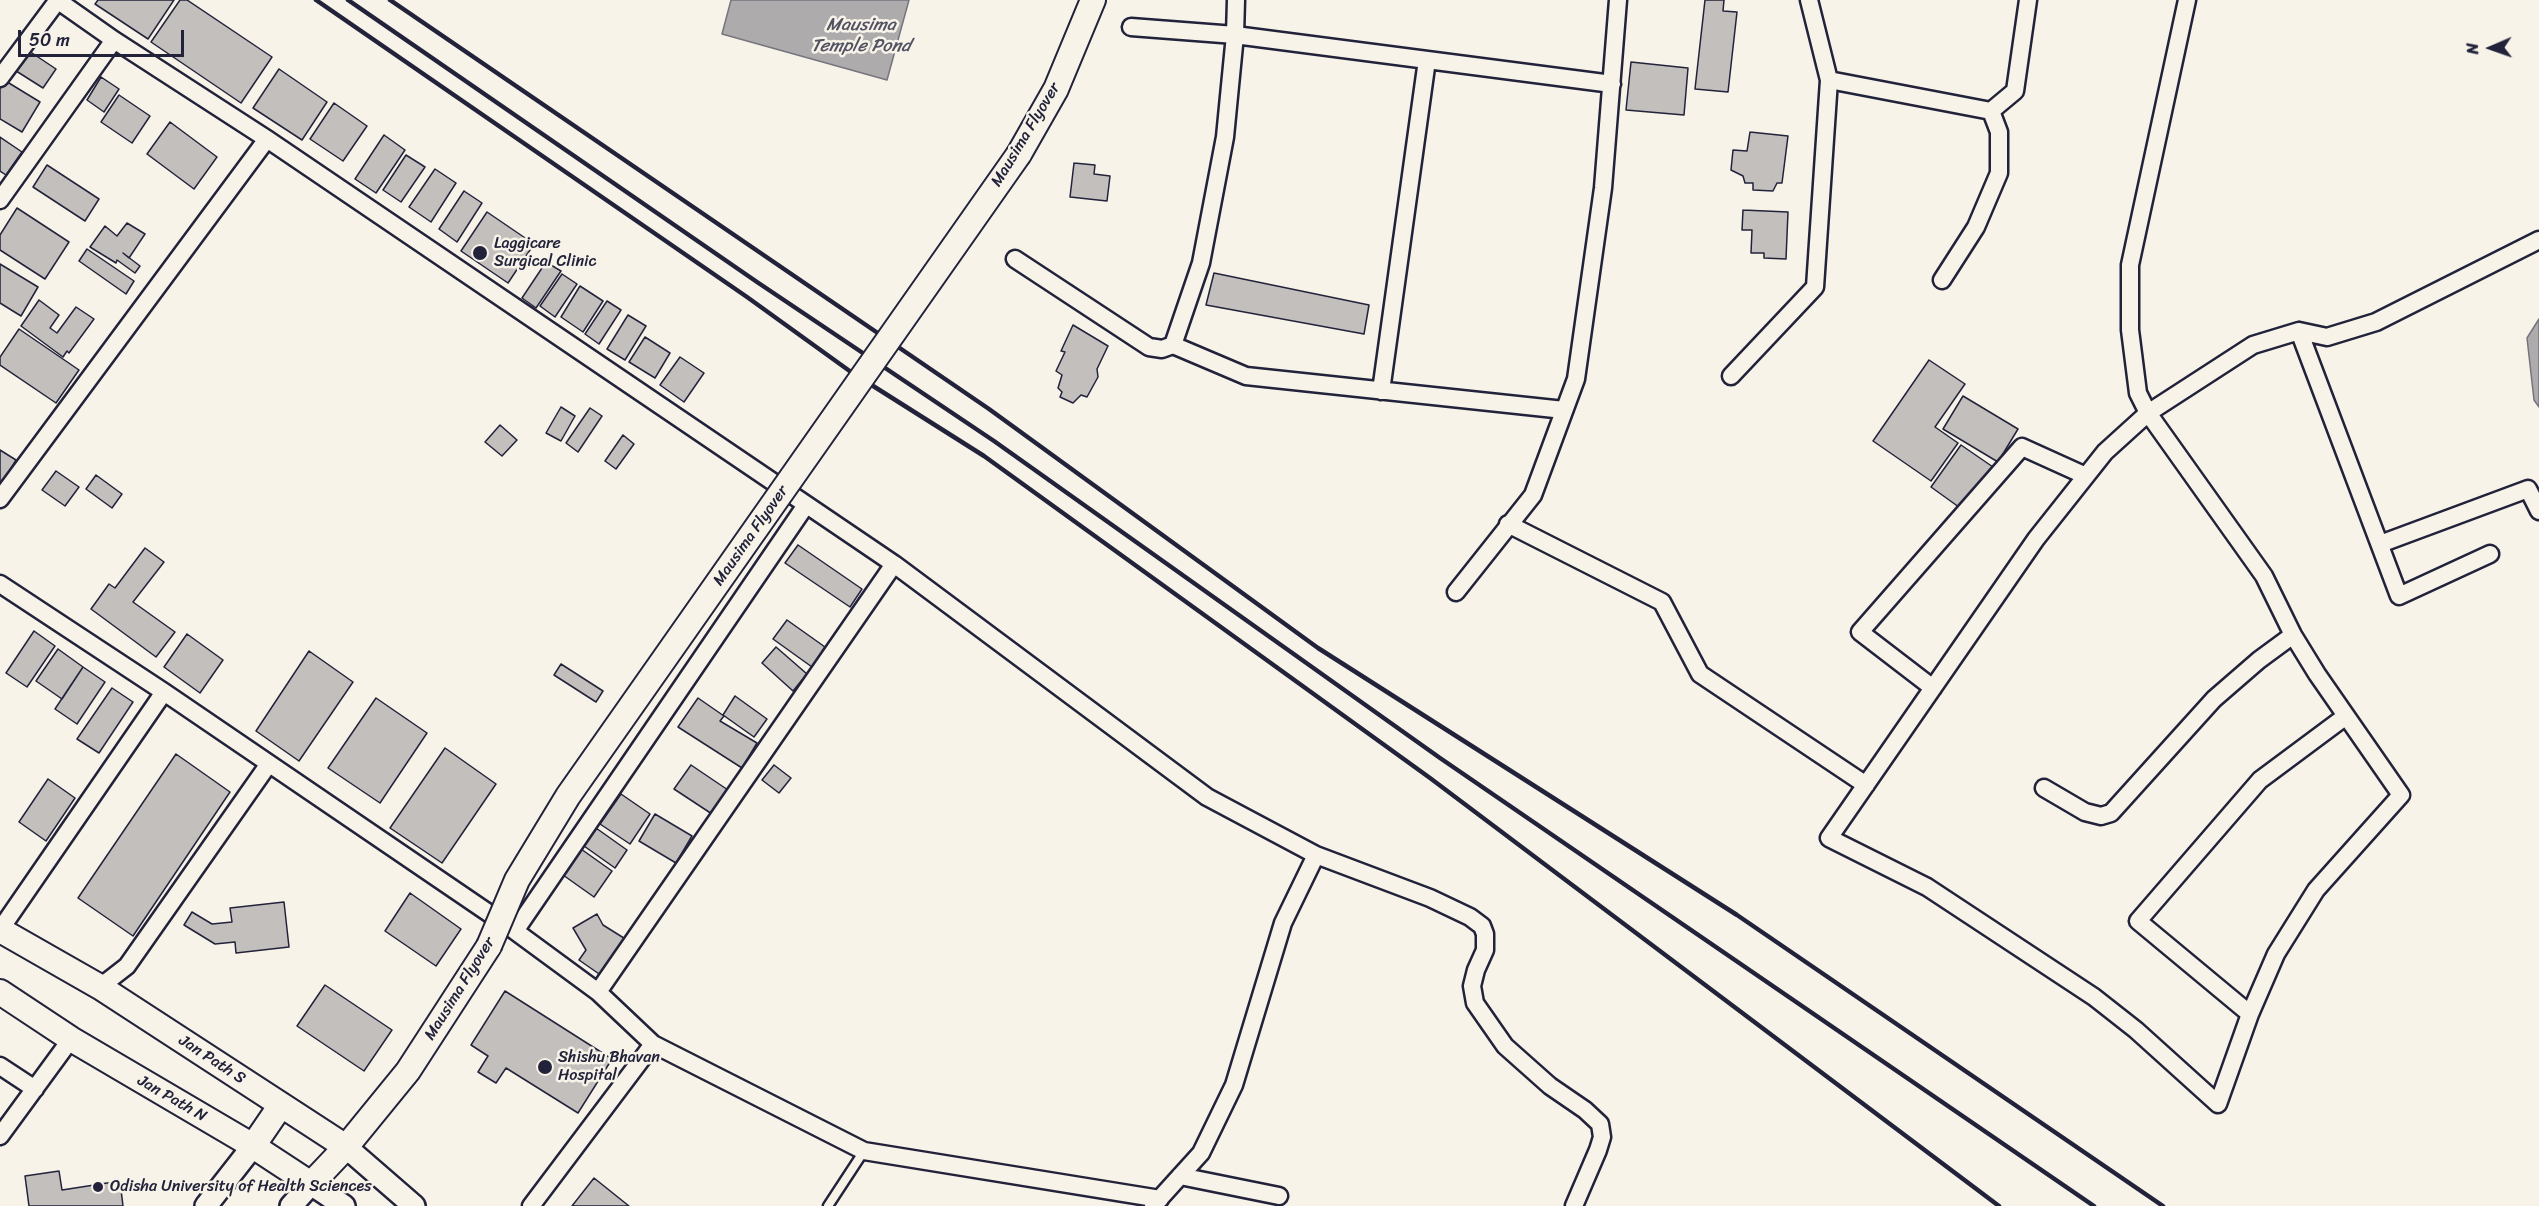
<!DOCTYPE html>
<html>
<head>
<meta charset="utf-8">
<style>
  body { margin:0 }
  #map { position:relative; width:2539px; height:1206px; overflow:hidden; background:#f7f3e8; font-family:Sriracha,sans-serif }
  canvas { display:block }
  .north { position:absolute; left:2461px; top:18px; width:60px; height:60px; -webkit-text-stroke:4px #f7f3e8; paint-order:stroke; rotate:268deg; font-size:16px; font-weight:700; line-height:24px; text-align:center; color:#22223b }
  .north::after { content:''; display:block; margin:auto; width:21px; height:27px; background:#22223b; clip-path:polygon(50% 0,100% 100%,50% 72%,0 100%) }
  .scale { position:absolute; left:18px; top:30px; width:166px; height:27px; box-sizing:border-box; border:3px solid #22223b; border-top:0; padding-left:8px; font-size:18px; line-height:21px; white-space:nowrap; color:#22223b; -webkit-text-stroke:4px #f7f3e8; paint-order:stroke }
</style>
</head>
<body>
<div id="map">
<canvas width="2539" height="1206"></canvas>
<div class="north">N</div>
<div class="scale">50 m</div>
</div>
<script>
const context = document.querySelector('canvas').getContext('2d');
context.lineJoin = 'round';
function fillPath(path, color) { context.fillStyle = color; context.fill(path, 'evenodd'); }
const poly = rows => new Path2D(rows.map(r => 'M' + r).join(''));
function trace(path, color, width, dash) { context.strokeStyle = color; context.lineWidth = width; context.lineCap = dash ? 'butt' : 'round'; context.setLineDash(dash || []); context.stroke(path); }
function drawText(font, color, halo, rows, align = 'center') {
  context.font = font + ' Sriracha,sans-serif'; context.lineWidth = 5; context.setLineDash([]); context.textBaseline = 'middle'; context.strokeStyle = halo; context.fillStyle = color; for (const [text, x, y, turn = 0] of rows) {
    context.save(); context.translate(x, y); context.rotate((+turn || 0) * Math.PI / 180); context.textAlign = isNaN(turn) ? turn : align; if (halo) context.strokeText(text, 0, 0); context.fillText(text, 0, 0); context.restore();
  }
}
const water = poly([
  [731,0,909,0,887,80,722,34,731,0],
  [2539,319,2539,407,2534,400,2527,338,2539,319]
]);
fillPath(water, '#aeabad');
trace(water, '#76747f', 1.5);
const building = poly([
  [98,0,174,0,148,39,95,4,98,0],
  [180,0,187,0,272,57,241,103,151,42,180,0],
  [1705,0,1724,0,1723,11,1737,12,1728,92,1695,89,1705,0],
  [26,49,56,69,43,88,13,69,26,49],
  [1631,62,1688,68,1684,115,1626,110,1631,62],
  [279,69,327,102,302,140,253,108,279,69],
  [101,77,119,89,104,112,87,100,101,77],
  [4,80,40,102,22,132,0,119,0,86,4,80],
  [119,95,150,116,132,143,101,122,119,95],
  [334,103,367,126,343,161,310,139,334,103],
  [170,122,217,157,194,189,147,154,170,122],
  [1750,132,1788,136,1782,183,1777,183,1773,191,1753,190,1753,183,1745,183,1743,176,1731,170,1733,150,1747,151,1750,132],
  [384,135,405,150,376,193,355,179,384,135],
  [0,137,22,152,6,175,0,171,0,137],
  [406,155,425,167,401,202,383,190,406,155],
  [1074,163,1095,165,1094,174,1110,176,1107,201,1070,197,1074,163],
  [47,165,99,199,85,221,33,187,47,165],
  [435,169,456,183,431,222,409,207,435,169],
  [464,191,482,203,457,242,439,229,464,191],
  [17,208,69,242,45,279,0,250,0,235,17,208],
  [1743,210,1788,212,1786,259,1764,258,1764,253,1751,253,1752,230,1742,230,1743,210],
  [487,212,534,244,508,283,461,251,487,212],
  [127,223,145,234,129,258,123,253,140,266,135,273,117,260,116,263,90,247,105,226,117,236,127,223],
  [87,249,134,281,126,294,79,261,87,249],
  [546,262,561,271,536,308,522,298,546,262],
  [0,264,38,287,21,316,0,303,0,264],
  [1214,273,1369,305,1364,334,1206,305,1214,273],
  [562,274,577,284,555,317,540,306,562,274],
  [580,286,603,301,583,332,561,317,580,286],
  [39,300,59,315,50,328,57,333,76,307,94,319,69,353,67,351,63,357,21,326,39,300],
  [607,301,621,310,599,344,585,334,607,301],
  [628,315,646,326,625,360,607,349,628,315],
  [1073,325,1108,346,1097,369,1098,377,1087,397,1081,395,1073,403,1060,397,1062,392,1058,388,1062,375,1056,371,1065,352,1061,351,1073,325],
  [19,329,79,370,56,403,0,365,0,357,19,329],
  [645,337,670,353,655,378,629,362,645,337],
  [680,357,704,373,684,402,660,385,680,357],
  [1929,360,1965,384,1935,427,1958,443,1931,481,1873,441,1929,360],
  [1963,396,2018,429,1998,462,1943,429,1963,396],
  [561,407,575,416,561,441,546,433,561,407],
  [590,408,602,416,578,452,566,443,590,408],
  [500,425,517,440,502,456,485,442,500,425],
  [623,435,634,444,616,469,605,461,623,435],
  [1961,445,1993,467,1963,510,1931,487,1961,445],
  [0,450,16,460,2,484,0,483,0,450],
  [56,471,79,487,65,506,42,490,56,471],
  [96,475,122,494,112,508,86,489,96,475],
  [798,545,862,589,850,607,785,563,798,545],
  [145,548,164,562,133,602,175,632,156,657,91,609,109,584,115,588,145,548],
  [787,620,825,647,812,667,773,639,787,620],
  [34,631,55,646,27,687,6,673,34,631],
  [187,634,223,660,200,693,164,667,187,634],
  [776,647,807,674,793,691,762,663,776,647],
  [58,649,83,667,62,699,36,681,58,649],
  [309,651,353,682,299,761,256,731,309,651],
  [561,664,603,691,596,702,554,675,561,664],
  [83,667,105,682,77,724,55,709,83,667],
  [112,688,133,702,99,753,77,739,112,688],
  [735,696,767,719,754,737,723,715,735,696],
  [376,698,427,733,380,803,328,768,376,698],
  [698,698,724,716,720,721,757,743,742,768,678,727,698,698],
  [445,748,496,784,442,863,390,828,445,748],
  [176,754,230,792,133,936,78,898,176,754],
  [691,765,728,790,712,814,674,789,691,765],
  [774,765,791,778,779,793,762,780,774,765],
  [48,779,75,798,46,841,19,822,48,779],
  [621,794,650,814,630,844,600,824,621,794],
  [655,814,692,836,676,863,639,841,655,814],
  [596,828,627,850,615,868,584,846,596,828],
  [581,849,612,871,594,897,563,875,581,849],
  [410,893,461,929,436,966,385,931,410,893],
  [284,902,289,947,236,953,235,942,215,944,184,925,192,912,212,924,232,922,230,908,284,902],
  [597,914,603,925,627,940,602,976,579,960,586,950,573,928,597,914],
  [325,985,392,1030,364,1071,297,1026,325,985],
  [505,991,612,1059,578,1113,506,1068,496,1083,478,1072,488,1056,471,1045,505,991],
  [59,1171,62,1190,120,1181,123,1206,29,1206,25,1176,59,1171],
  [594,1178,629,1206,572,1206,594,1178]
]);
fillPath(building, '#c2bfbd');
trace(building, '#22223b', 1.5);
const service = poly([
  [828,1206,864,1151]
]);
const minor = poly([
  [57,0,114,40,267,139,894,564,1207,797,1316,855,1283,923,1234,1085,1201,1153,1153,1206],
  [1809,0,1829,80,1991,111,2015,91,2028,0],
  [2187,0,2130,265,2130,330,2138,393,2148,413,2264,576,2293,635,2317,674,2401,795,2316,890,2276,954,2250,1014,2218,1104,2136,1030,2094,997,1927,887,1829,838,2036,539,2105,452,2148,413,2253,345,2299,331,2327,337,2376,322,2539,240],
  [1131,27,1235,35,1612,84],
  [0,78,58,0],
  [0,200,114,40],
  [1015,259,1149,347,1162,349,1173,345,1201,263,1225,137,1235,35,1236,0],
  [1942,280,1976,227,1999,173,1999,132,1991,111],
  [2299,331,2399,596,2490,554],
  [1173,345,1246,376,1564,410],
  [1731,376,1815,287,1829,80],
  [1381,391,1427,60],
  [0,499,267,139],
  [1508,524,1662,602,1700,674,1866,785],
  [2380,544,2528,489,2539,511],
  [0,584,164,692,515,931,598,992,653,1044,864,1151,1160,1199],
  [1456,592,1533,495,1576,379,1603,188,1618,0],
  [1933,688,1860,632,2022,447,2086,476],
  [2044,788,2085,812,2101,816,2111,813,2214,699,2259,660,2293,635],
  [1316,855,1430,898,1470,917,1482,926,1485,934,1485,950,1476,970,1472,986,1475,1003,1505,1046,1550,1086,1585,1110,1600,1124,1602,1137,1598,1150,1574,1206],
  [0,930,164,692],
  [515,931,806,505],
  [100,987,127,966,268,765],
  [598,992,894,564],
  [2250,1014,2138,921,2260,780,2346,716],
  [0,1066,35,1089],
  [0,1136,71,1039],
  [1180,1176,1279,1196],
  [531,1206,653,1044]
]);
const tertiary = poly([
  [346,1147,414,1206],
  [206,1206,253,1146],
  [291,1206,311,1184,344,1206]
]);
const secondary = poly([
  [1019,154,1056,89,1093,0],
  [0,930,100,987,346,1147],
  [0,992,71,1039,253,1146,311,1184,346,1147,408,1071,489,946],
  [253,1146,281,1105]
]);
trace(service, '#22223b', 13);
trace(minor, '#22223b', 21);
trace(tertiary, '#22223b', 26);
trace(secondary, '#22223b', 28);
trace(service, '#f7f3e8', 8);
trace(minor, '#f7f3e8', 16);
trace(tertiary, '#f7f3e8', 21);
trace(secondary, '#f7f3e8', 24);
trace(poly([
  [316,0,747,297,851,372,984,456,1430,778,1999,1206],
  [348,0,757,282,994,441,1440,758,2094,1206],
  [390,0,989,409,1318,648,1737,915,2163,1206]
]), '#22223b', 4.5);
const secondaryBridge = poly([
  [489,946,517,880,568,796,1019,154]
]);
trace(secondaryBridge, '#22223b', 28, []);
trace(secondaryBridge, '#f7f3e8', 24);
for (const [x, y, r, color] of [
  [480,253,8,"#22223b"],
  [545,1067,8,"#22223b"],
  [98,1187,6,"#22223b"]
]) { const dot = new Path2D(); dot.arc(x, y, r, 0, 2 * Math.PI); context.fillStyle = color; context.fill(dot); trace(dot, '#f7f3e8', 2); }
drawText('16px', '#22223b', '#f7f3e8', [
  ["Mausima Flyover",1026,135,-59],
  ["Mausima Flyover",751,536,-55],
  ["Mausima Flyover",460,989,-58],
  ["Jan Path S",212,1060,33],
  ["Jan Path N",172,1099,30]
]);
drawText('16px', '#22223b', '#f7f3e8', [
  ["Laggicare",494,244],
  ["Surgical Clinic",494,262],
  ["Shishu Bhavan",558,1058],
  ["Hospital",558,1076],
  ["Odisha University of Health Sciences",110,1187]
], 'left');
drawText('italic 18px', '#535263', '#f7f3e8', [
  ["Mausima",861,25],
  ["Temple Pond",861,46]
]);
</script>
</body>
</html>
